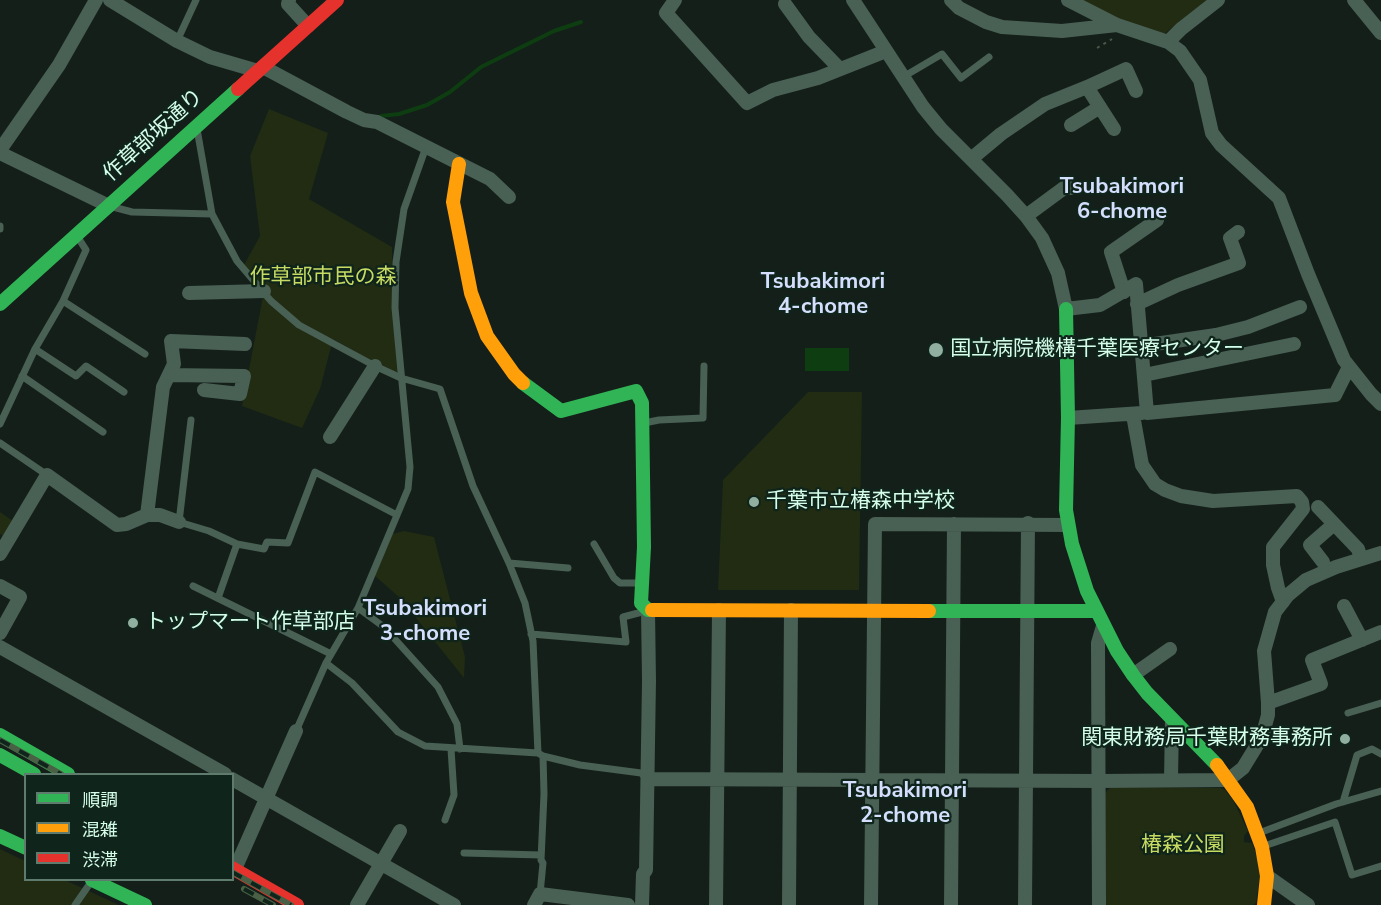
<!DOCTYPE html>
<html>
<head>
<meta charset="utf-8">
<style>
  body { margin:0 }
  #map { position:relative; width:1381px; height:905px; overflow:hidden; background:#141f1a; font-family:"Nunito Sans","Noto Sans JP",sans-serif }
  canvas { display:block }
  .legend { position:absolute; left:24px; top:773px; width:210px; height:108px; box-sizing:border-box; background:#0f241b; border:2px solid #5e7b6e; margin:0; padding:8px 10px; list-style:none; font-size:18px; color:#d4fdea }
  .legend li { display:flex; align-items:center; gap:12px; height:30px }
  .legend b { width:30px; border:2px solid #5e7b6e }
</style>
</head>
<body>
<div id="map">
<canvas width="1381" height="905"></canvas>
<ul class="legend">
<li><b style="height:8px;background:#30b455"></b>順調</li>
<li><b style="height:8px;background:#ff9f0a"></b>混雑</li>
<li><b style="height:8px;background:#e5322d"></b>渋滞</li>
</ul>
</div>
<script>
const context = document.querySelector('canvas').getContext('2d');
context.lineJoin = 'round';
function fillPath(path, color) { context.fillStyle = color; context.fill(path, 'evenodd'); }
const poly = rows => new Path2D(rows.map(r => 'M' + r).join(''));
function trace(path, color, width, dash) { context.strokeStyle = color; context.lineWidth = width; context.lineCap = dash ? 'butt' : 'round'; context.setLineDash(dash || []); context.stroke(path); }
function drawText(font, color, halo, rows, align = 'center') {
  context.font = font + ' "Nunito Sans","Noto Sans JP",sans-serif'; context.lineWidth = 4.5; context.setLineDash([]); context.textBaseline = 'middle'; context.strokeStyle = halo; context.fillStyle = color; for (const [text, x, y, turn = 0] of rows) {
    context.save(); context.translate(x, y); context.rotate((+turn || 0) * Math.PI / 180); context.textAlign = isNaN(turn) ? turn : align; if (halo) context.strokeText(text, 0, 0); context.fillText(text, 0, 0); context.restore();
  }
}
fillPath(poly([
  [1080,0,1207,0,1164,34,1126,22],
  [269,109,328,133,309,199,392,247,393,306,399,370,395,374,333,339,320,389,302,428,242,406,264,291,244,265,260,236,250,156],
  [808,392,862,392,859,590,718,590,723,480],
  [0,512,16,523,6,538,0,534],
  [404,531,434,537,465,657,464,678,400,598,374,575,392,534],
  [1111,787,1221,788,1225,790,1233,800,1248,831,1244,836,1244,842,1252,843,1261,868,1256,903,1253,905,1105,905,1105,793],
  [0,849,25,861,26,880,65,880,119,905,0,905]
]), '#212c13');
fillPath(poly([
  [805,348,849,348,849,371,805,371]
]), '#0d3d10');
trace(poly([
  [381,116,399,114,427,105,450,92,481,67,554,31,581,22]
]), '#0d3d10', 4);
trace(poly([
  [1097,48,1112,39]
]), '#475948', 2, [3, 4.5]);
trace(poly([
  [177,41,196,0],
  [903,77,942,54,961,78,989,57],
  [197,129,212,214,237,261,271,301,299,325,375,366,401,378,440,389,473,486,509,563,525,603,533,641,538,753],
  [113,207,132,212,212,214],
  [0,226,0,229],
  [63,301,86,250,77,236],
  [35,349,76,376,86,366,124,392],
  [22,376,103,432],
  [191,420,179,522,209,531,237,544,218,598],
  [644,423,659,420,703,418,704,366],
  [0,424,35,349,63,301,145,354],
  [0,443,47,475],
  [237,544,264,549,267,542,288,543,315,472,397,515],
  [594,544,614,578,620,583,640,583],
  [509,563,568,568],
  [193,586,331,654],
  [358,608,384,627,438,687,457,724,460,749],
  [531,634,626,642,623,617,646,611],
  [326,663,352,683,398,732,425,746,538,753,543,756,580,765,641,773,647,779],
  [1348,713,1381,703],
  [296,731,326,663,358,608,408,489,410,467,395,308,396,262,404,209,426,147],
  [1343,802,1357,755,1372,749,1381,754],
  [445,820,454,795,451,749],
  [1259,833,1336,804,1381,791],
  [1264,846,1335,822,1352,875,1381,866],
  [464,853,541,855],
  [540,894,543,863,541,860,544,794,543,756],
  [75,905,91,882]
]), '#496054', 7);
trace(poly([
  [110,0,177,41,210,57,258,71],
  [289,0,288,4,308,26],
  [675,0,666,13,747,103,773,90,818,78,886,51],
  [853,0,923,107,941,129,1007,195,1026,216,1042,238,1058,273,1066,309,1100,305,1136,284,1147,413,1335,395,1349,367],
  [951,0,959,8,986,22,1002,27,1062,31,1117,25],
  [1068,0,1117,25,1168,42,1180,51,1200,80,1212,133,1221,145,1279,198,1308,274,1344,360,1371,394,1381,404],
  [1354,0,1381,33],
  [785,4,809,37,840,69],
  [1168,42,1181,29,1218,0],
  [263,67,347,112,364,120,377,122,490,179,509,197],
  [1087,87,1114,129],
  [1071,125,1100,107],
  [0,150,59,65,96,0],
  [0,153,109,206],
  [971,159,1001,134,1045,104,1087,87,1126,69,1136,91],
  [1026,216,1064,188,1071,188],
  [1124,292,1111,252,1157,220],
  [189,293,264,291],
  [1137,304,1178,285,1239,263,1230,238,1238,232],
  [1141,346,1216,335,1248,327,1300,307],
  [169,375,244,376,240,394,204,390],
  [1144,375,1294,344],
  [1133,415,1142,465,1155,484,1165,490,1181,496,1213,501,1297,496,1302,502,1303,509,1273,547,1273,565,1278,588,1283,602],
  [1068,418,1142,413],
  [330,437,375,366],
  [1318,507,1358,549,1361,559],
  [147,515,163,387,174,364,171,341,245,344],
  [0,554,47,475,117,525,126,524,147,515,160,515,179,522],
  [1323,562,1310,545,1334,524],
  [0,586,20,597,0,633],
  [1344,606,1362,640],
  [0,647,225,774],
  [1133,675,1170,649],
  [1268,703,1321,684,1312,660,1381,632],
  [232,779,454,905],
  [648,779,1099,781,1228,780,1243,768,1262,737,1268,715,1268,703,1264,651,1275,612,1288,595,1306,580,1336,567,1381,553],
  [1171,780,1172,720],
  [235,869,296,731],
  [1267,876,1308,905],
  [357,905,400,831],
  [534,905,540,894,628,905],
  [642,905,643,874,646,870,649,681,648,610],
  [716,905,719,610],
  [789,905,791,610],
  [871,905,875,524,1068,525],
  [951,905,954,524],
  [1025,905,1028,523],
  [1099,905,1098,643,1103,626]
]), '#496054', 14);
trace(poly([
  [0,304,238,89],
  [1066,309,1068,418,1066,510,1072,544,1087,591,1117,651,1133,675,1147,693,1217,765],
  [523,383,561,411,636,391,642,403,644,547,641,603,648,610,652,610],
  [929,611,1096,611],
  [0,735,68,774],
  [0,755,34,774],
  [0,836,26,848],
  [92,880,145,905]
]), '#30b455', 14);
trace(poly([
  [459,164,453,202,471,293,487,336,514,374,523,383],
  [652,610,929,611],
  [1217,765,1247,807,1262,847,1267,876,1264,905]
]), '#ff9f0a', 14);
trace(poly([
  [238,89,337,0],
  [232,868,297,905]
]), '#e5322d', 14);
const rail = poly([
  [0,740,61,774],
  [232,872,291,905],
  [244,889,273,905]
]);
trace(rail, '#496045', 6);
trace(rail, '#0f241b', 4, [11]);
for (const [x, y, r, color] of [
  [936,350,8,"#91afa1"],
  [754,502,6,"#91afa1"],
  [133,623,6,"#91afa1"],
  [1345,739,6,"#91afa1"]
]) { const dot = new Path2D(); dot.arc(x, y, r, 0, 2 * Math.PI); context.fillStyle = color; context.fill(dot); trace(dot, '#0f241b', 2); }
drawText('21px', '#d4fdea', '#0f241b', [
  ["作草部坂通り",154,136,-42]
]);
drawText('21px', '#c7db62', '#0f241b', [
  ["作草部市民の森",323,278],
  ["椿森公園",1183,846]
]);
drawText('21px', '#d4fdea', '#0f241b', [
  ["国立病院機構千葉医療センター",950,350],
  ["千葉市立椿森中学校",766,502],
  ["トップマート作草部店",145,623],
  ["関東財務局千葉財務事務所",1333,739,"right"]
], 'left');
drawText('bold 22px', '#d5defd', '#0f241b', [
  ["Tsubakimori",1122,188],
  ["6-chome",1122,213],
  ["Tsubakimori",823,283],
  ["4-chome",823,308],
  ["Tsubakimori",425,610],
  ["3-chome",425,635],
  ["Tsubakimori",905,792],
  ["2-chome",905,817]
]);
</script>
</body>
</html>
